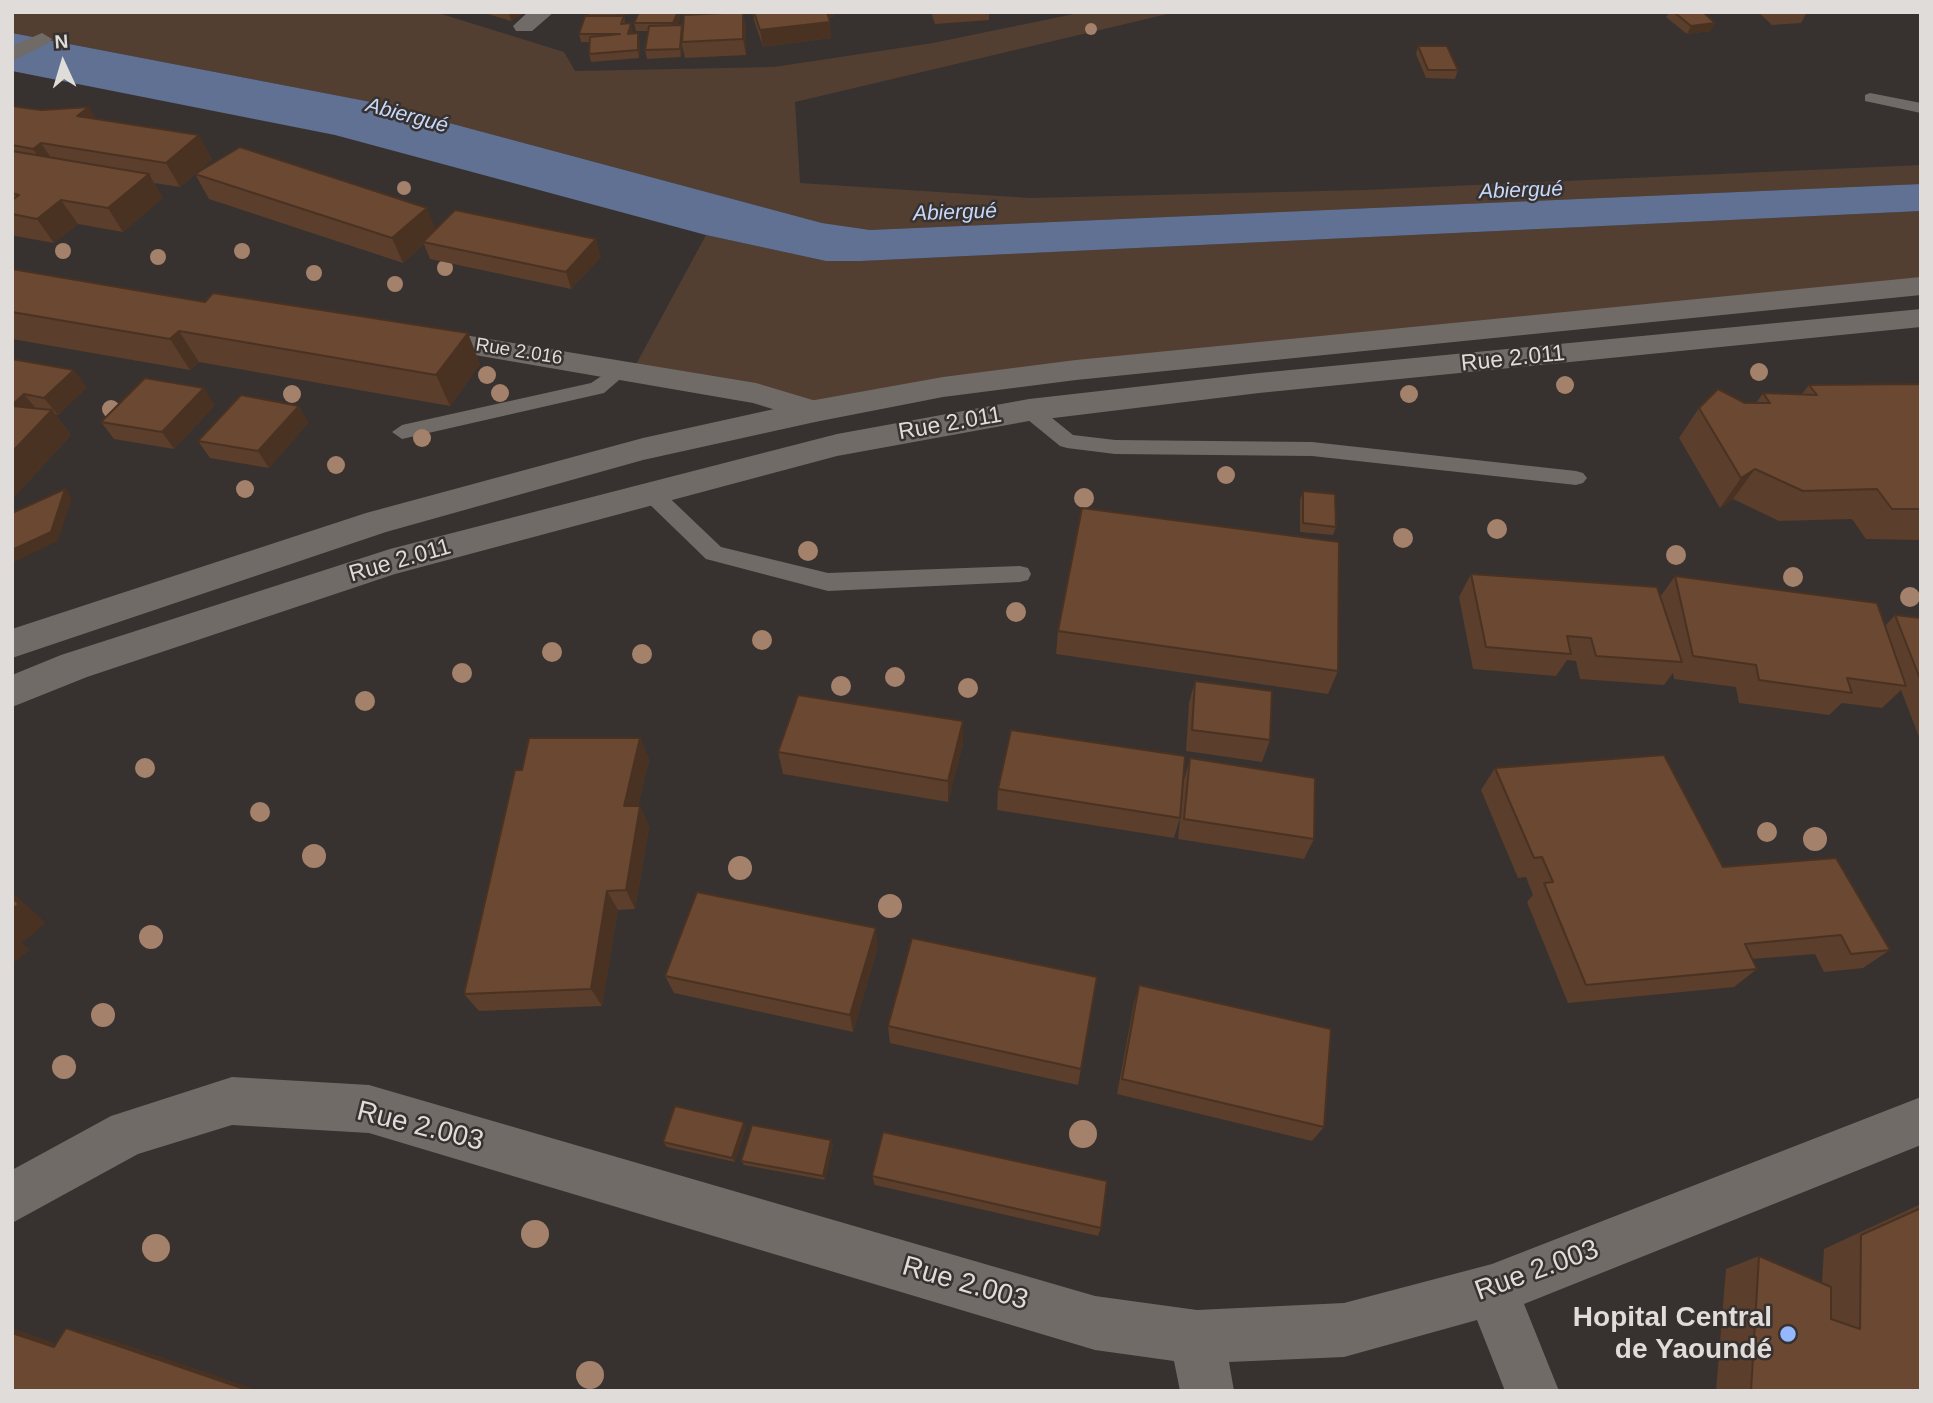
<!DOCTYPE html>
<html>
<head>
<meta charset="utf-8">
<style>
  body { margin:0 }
  #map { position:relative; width:1933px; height:1403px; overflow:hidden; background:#37322f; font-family:Arial,sans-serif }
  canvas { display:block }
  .frame { position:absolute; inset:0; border:14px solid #dfdcda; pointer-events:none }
  .north { position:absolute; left:28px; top:28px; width:70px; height:70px; -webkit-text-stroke:5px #37322f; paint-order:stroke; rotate:356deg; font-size:19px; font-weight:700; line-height:28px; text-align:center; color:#dfdcda }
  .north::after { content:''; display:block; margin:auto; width:24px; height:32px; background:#dfdcda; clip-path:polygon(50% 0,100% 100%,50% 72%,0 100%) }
</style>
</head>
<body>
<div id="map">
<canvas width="1933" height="1403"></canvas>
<div class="frame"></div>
<div class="north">N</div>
</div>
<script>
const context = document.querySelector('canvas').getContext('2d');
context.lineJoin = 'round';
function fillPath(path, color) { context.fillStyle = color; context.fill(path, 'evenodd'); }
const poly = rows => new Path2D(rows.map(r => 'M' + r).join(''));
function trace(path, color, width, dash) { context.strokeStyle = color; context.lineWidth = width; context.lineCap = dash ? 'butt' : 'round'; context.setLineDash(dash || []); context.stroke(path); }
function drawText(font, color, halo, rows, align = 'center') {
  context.font = font + ' Arial,sans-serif'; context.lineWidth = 5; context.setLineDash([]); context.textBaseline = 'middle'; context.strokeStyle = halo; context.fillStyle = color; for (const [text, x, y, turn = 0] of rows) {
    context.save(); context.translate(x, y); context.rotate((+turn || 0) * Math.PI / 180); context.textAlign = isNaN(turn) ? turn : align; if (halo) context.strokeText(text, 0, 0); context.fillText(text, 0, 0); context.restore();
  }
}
fillPath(poly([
  [12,12,435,12,564,52,575,71,774,67,933,43,1084,12,1176,12,795,102,800,183,1030,198,1364,190,1921,165,1921,184,870,230,822,223,371,102,12,33],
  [1921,211,1921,286,1434,332,815,411,633,370,706,235,826,261,861,261]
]), '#533f32');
fillPath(poly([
  [12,33,371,102,822,223,870,230,1921,184,1921,211,861,261,826,261,706,235,335,135,12,71]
]), '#607193');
fillPath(poly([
  [1870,93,1921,103,1921,113,1865,101,1865,95,1870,93],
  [623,362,633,368,604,393,402,439,392,432,402,425,591,383,623,362],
  [1029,403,1036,405,1073,435,1115,440,1312,442,1576,471,1583,473,1587,478,1583,483,1576,485,1312,456,1115,454,1067,448,1060,446,1022,415,1019,410,1029,403],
  [650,484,658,487,721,547,828,573,1020,566,1028,568,1031,574,1028,580,1020,582,828,591,706,559,642,497,639,492,642,487,650,484]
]), '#716b68');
fillPath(poly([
  [42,33,52,39,49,43,12,61,12,46,42,33]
]), '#716b68');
fillPath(poly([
  [528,12,554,12,532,31,516,31,513,26,528,12],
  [422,328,756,383,826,404,831,411,826,418,815,422,753,403,411,344,407,337,411,330,422,328],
  [232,1077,369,1085,1095,1296,1197,1310,1344,1303,1492,1264,1921,1097,1921,1145,1524,1304,1559,1391,1505,1391,1477,1320,1344,1357,1229,1362,1234,1391,1180,1391,1174,1361,1095,1350,369,1133,232,1125,138,1154,12,1223,12,1170,111,1116,232,1077]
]), '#716b68');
fillPath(poly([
  [1921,277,1921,295,1076,380,943,397,815,422,643,460,386,532,12,658,12,629,366,513,643,438,815,400,943,377,1076,360,1921,277],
  [1921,309,1921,327,1259,393,1029,421,837,456,395,574,87,677,12,707,12,675,61,655,390,549,837,434,1029,399,1259,373,1921,309]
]), '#716b68');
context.fillStyle = '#a4816a';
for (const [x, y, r] of [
  [1091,29,6],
  [404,188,7],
  [63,251,8],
  [242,251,8],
  [158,257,8],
  [445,268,8],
  [314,273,8],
  [395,284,8],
  [1759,372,9],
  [487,375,9],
  [1565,385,9],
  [500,393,9],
  [292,394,9],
  [1409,394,9],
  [111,409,9],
  [422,438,9],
  [336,465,9],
  [1226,475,9],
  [245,489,9],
  [1084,498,10],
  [1497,529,10],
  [1403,538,10],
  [808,551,10],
  [1676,555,10],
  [1793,577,10],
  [1910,597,10],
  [1016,612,10],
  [762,640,10],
  [552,652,10],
  [642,654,10],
  [462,673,10],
  [895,677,10],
  [841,686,10],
  [968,688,10],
  [365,701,10],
  [145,768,10],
  [260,812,10],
  [1767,832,10],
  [1815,839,12],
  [314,856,12],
  [740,868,12],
  [890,906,12],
  [151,937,12],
  [103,1015,12],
  [64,1067,12],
  [1083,1134,14],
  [535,1234,14],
  [156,1248,14],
  [590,1375,14]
]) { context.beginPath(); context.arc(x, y, r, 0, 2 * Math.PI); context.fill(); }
fillPath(poly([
  [481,12,525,12,511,21],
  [588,12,679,12,680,19,677,25,743,12,746,29,746,55,685,58,682,45,681,57,647,59,645,50,648,31,636,31,634,23,638,14,589,16],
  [753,12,833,12,834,16,829,18,831,38,763,47,754,20],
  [931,12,989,12,989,20,935,24],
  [1664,12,1703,12,1711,31,1687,34,1666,17,1668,14],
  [1758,12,1807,12,1801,23,1772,25],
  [624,16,625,23,633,32,632,34,640,42,639,58,591,62,589,54,590,42,581,42,579,34],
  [1418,46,1458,70,1455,79,1426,78,1416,54],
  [12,106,97,119,212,159,180,187,154,183,163,198,123,232,78,224,54,243,15,236,12,233],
  [195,174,435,229,601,257,571,289,430,259,424,244,403,263,209,199],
  [12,269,480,364,450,406,199,362,190,370,12,339],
  [12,359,87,387,58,415,55,414,71,435,15,496,12,496],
  [1921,384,1921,540,1866,539,1852,519,1779,521,1733,499,1720,508,1679,438,1699,408,1756,403,1763,393,1802,394,1809,385],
  [215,405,174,449,114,439,101,422],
  [299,406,308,423,269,468,210,458,198,441],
  [1303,491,1336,527,1333,535,1300,532,1300,500],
  [1471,574,1660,597,1675,576,1885,626,1895,615,1921,618,1921,742,1901,690,1882,708,1842,703,1829,715,1739,703,1736,687,1674,679,1673,673,1664,685,1580,679,1576,661,1567,660,1556,676,1473,669,1459,597],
  [1058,631,1338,671,1328,694,1056,654],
  [1195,681,1270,740,1262,762,1186,751,1189,703],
  [640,738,649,760,638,806,640,806,649,827,635,909,618,910,602,1006,479,1011,464,994,522,770],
  [963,743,948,802,783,774,778,752],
  [1190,758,1314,839,1304,859,1178,839,1184,780],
  [1495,768,1723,867,1890,950,1863,968,1824,972,1815,954,1752,959,1757,969,1734,987,1568,1003,1527,902,1533,895,1526,877,1518,878,1481,790],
  [998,789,1180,818,1174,838,997,810],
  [878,946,853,1032,674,993,665,976],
  [1139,985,1324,1127,1312,1141,1117,1094,1134,1003],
  [888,1026,1081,1069,1078,1085,890,1043],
  [746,1127,735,1162,667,1147,663,1142],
  [833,1145,825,1180,744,1165,741,1161],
  [872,1176,1101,1228,1098,1236,875,1185],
  [1921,1204,1921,1391,1716,1391,1726,1269,1759,1256,1822,1283,1824,1249]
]), '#5b3e2b');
fillPath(poly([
  [509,12,525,12,511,21],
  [678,12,679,12,680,19,675,32,673,23],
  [743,12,746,29,746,55,743,39],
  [826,12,833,12,834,16,827,18],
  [830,22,831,38,763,47,760,30],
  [631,23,633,32,630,43,628,34],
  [1715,23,1711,31,1687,34,1691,26],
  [682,25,684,33,682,42,681,57,680,49],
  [638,33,640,42,639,58,638,50],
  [89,107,104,131,77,116],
  [199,135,212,159,180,187,166,163],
  [41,143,57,167,49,173,33,149],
  [149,174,163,198,123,232,108,208],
  [61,200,78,224,54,243,37,219],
  [427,208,437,232,423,242,424,244,403,263,392,238],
  [596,239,601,257,571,289,566,272],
  [179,331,199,362,190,370,170,339],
  [468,333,480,364,450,406,436,375],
  [74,370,87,387,58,415,44,398],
  [204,388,215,405,174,449,162,432],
  [24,394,38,411,12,412,12,405],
  [299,406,308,423,269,468,258,451],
  [52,410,71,435,15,496,12,493,12,452],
  [1755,469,1733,499,1720,508,1741,478],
  [65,489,72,498,58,541,12,563,12,550],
  [963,721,963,743,948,802,948,781],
  [640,738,649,760,633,827,624,806],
  [640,806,649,827,635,909,626,890],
  [607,891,618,910,602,1006,591,989],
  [12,892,46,923,22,943,30,950,12,964],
  [876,928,878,946,853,1032,850,1015],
  [744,1122,746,1127,735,1162,732,1158],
  [831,1140,833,1145,825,1180,823,1176],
  [12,1328,94,1357,54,1347,12,1333],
  [66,1328,106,1338,260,1391,250,1391]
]), '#4a3223');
const building = poly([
  [639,12,678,12,673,23,634,23,639,12],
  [743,12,743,39,682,42,684,15,743,12],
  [754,12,827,12,830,22,760,30,754,12],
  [1674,12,1703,12,1715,23,1691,26,1674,12],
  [585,16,624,16,621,24,631,23,628,34,638,33,638,50,589,54,590,37,620,34,579,34,585,16],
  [682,25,680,49,645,50,649,26,682,25],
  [1418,46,1447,46,1458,70,1428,70,1418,46],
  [12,106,41,110,89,107,77,116,199,135,166,163,41,143,33,149,12,145,12,106],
  [240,147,427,208,392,238,195,174,240,147],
  [12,151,149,174,108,208,61,200,37,219,12,214,12,200,19,195,12,193,12,151],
  [455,210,596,239,566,272,423,242,455,210],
  [12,269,205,302,213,293,468,333,436,375,179,331,170,339,12,312,12,269],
  [12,359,74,370,44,398,24,394,12,405,12,359],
  [145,378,204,388,162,432,101,422,145,378],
  [1921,384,1921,509,1892,509,1877,489,1803,491,1755,469,1741,478,1699,408,1718,389,1745,403,1770,403,1763,393,1817,395,1809,385,1921,384],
  [241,395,299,406,258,451,198,441,241,395],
  [12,406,52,410,12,452,12,406],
  [65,489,51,532,12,550,12,513,65,489],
  [1303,491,1335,494,1336,527,1303,523,1303,491],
  [1082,508,1339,542,1338,671,1058,631,1082,508],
  [1471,574,1657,587,1682,662,1596,656,1591,638,1567,636,1571,654,1486,647,1471,574],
  [1675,576,1877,603,1906,686,1847,678,1852,693,1759,680,1756,665,1693,656,1675,576],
  [1895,615,1921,618,1921,681,1895,615],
  [1195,681,1272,691,1270,740,1192,730,1195,681],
  [798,695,963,721,948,781,778,752,798,695],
  [1011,730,1185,756,1180,818,998,789,1011,730],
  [529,738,640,738,624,806,640,806,626,890,607,891,591,989,464,994,515,770,522,770,529,738],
  [1664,755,1723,867,1836,858,1890,950,1851,954,1841,935,1745,944,1757,969,1586,985,1544,883,1553,882,1542,857,1534,858,1495,768,1664,755],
  [1190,758,1315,778,1314,839,1184,819,1190,758],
  [697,892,876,928,850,1015,665,976,697,892],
  [12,898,19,904,12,909,12,898],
  [912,938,1097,977,1081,1069,888,1026,912,938],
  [1139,985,1331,1029,1324,1127,1122,1079,1139,985],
  [675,1106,744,1122,732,1158,663,1142,675,1106],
  [752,1125,831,1140,823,1176,741,1161,752,1125],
  [883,1132,1107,1181,1101,1228,872,1176,883,1132],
  [1921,1208,1921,1391,1751,1391,1759,1256,1831,1287,1831,1319,1860,1329,1861,1235,1921,1208],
  [66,1328,250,1391,12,1391,12,1333,54,1347,66,1328]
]);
fillPath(building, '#6a4832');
trace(building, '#4a3223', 2);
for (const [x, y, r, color] of [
  [1788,1334,9,"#95b7fd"]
]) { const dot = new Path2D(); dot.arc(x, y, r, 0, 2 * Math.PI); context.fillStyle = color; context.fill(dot); trace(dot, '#37322f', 2.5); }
drawText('19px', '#dfdcda', '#37322f', [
  ["Rue 2.016",519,352,9]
]);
drawText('italic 21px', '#c6d8fb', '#37322f', [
  ["Abiergué",407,116,15],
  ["Abiergué",1521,191,-2],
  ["Abiergué",955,213,-2]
]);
drawText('23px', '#dfdcda', '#37322f', [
  ["Rue 2.011",1513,359,-6],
  ["Rue 2.011",950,424,-10],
  ["Rue 2.011",400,561,-16]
]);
drawText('28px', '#dfdcda', '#37322f', [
  ["Rue 2.003",420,1127,14],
  ["Rue 2.003",1537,1271,-20],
  ["Rue 2.003",965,1284,16]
]);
drawText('bold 28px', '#dfdcda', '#37322f', [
  ["Hopital Central",1772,1318],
  ["de Yaoundé",1772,1350]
], 'right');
</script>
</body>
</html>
